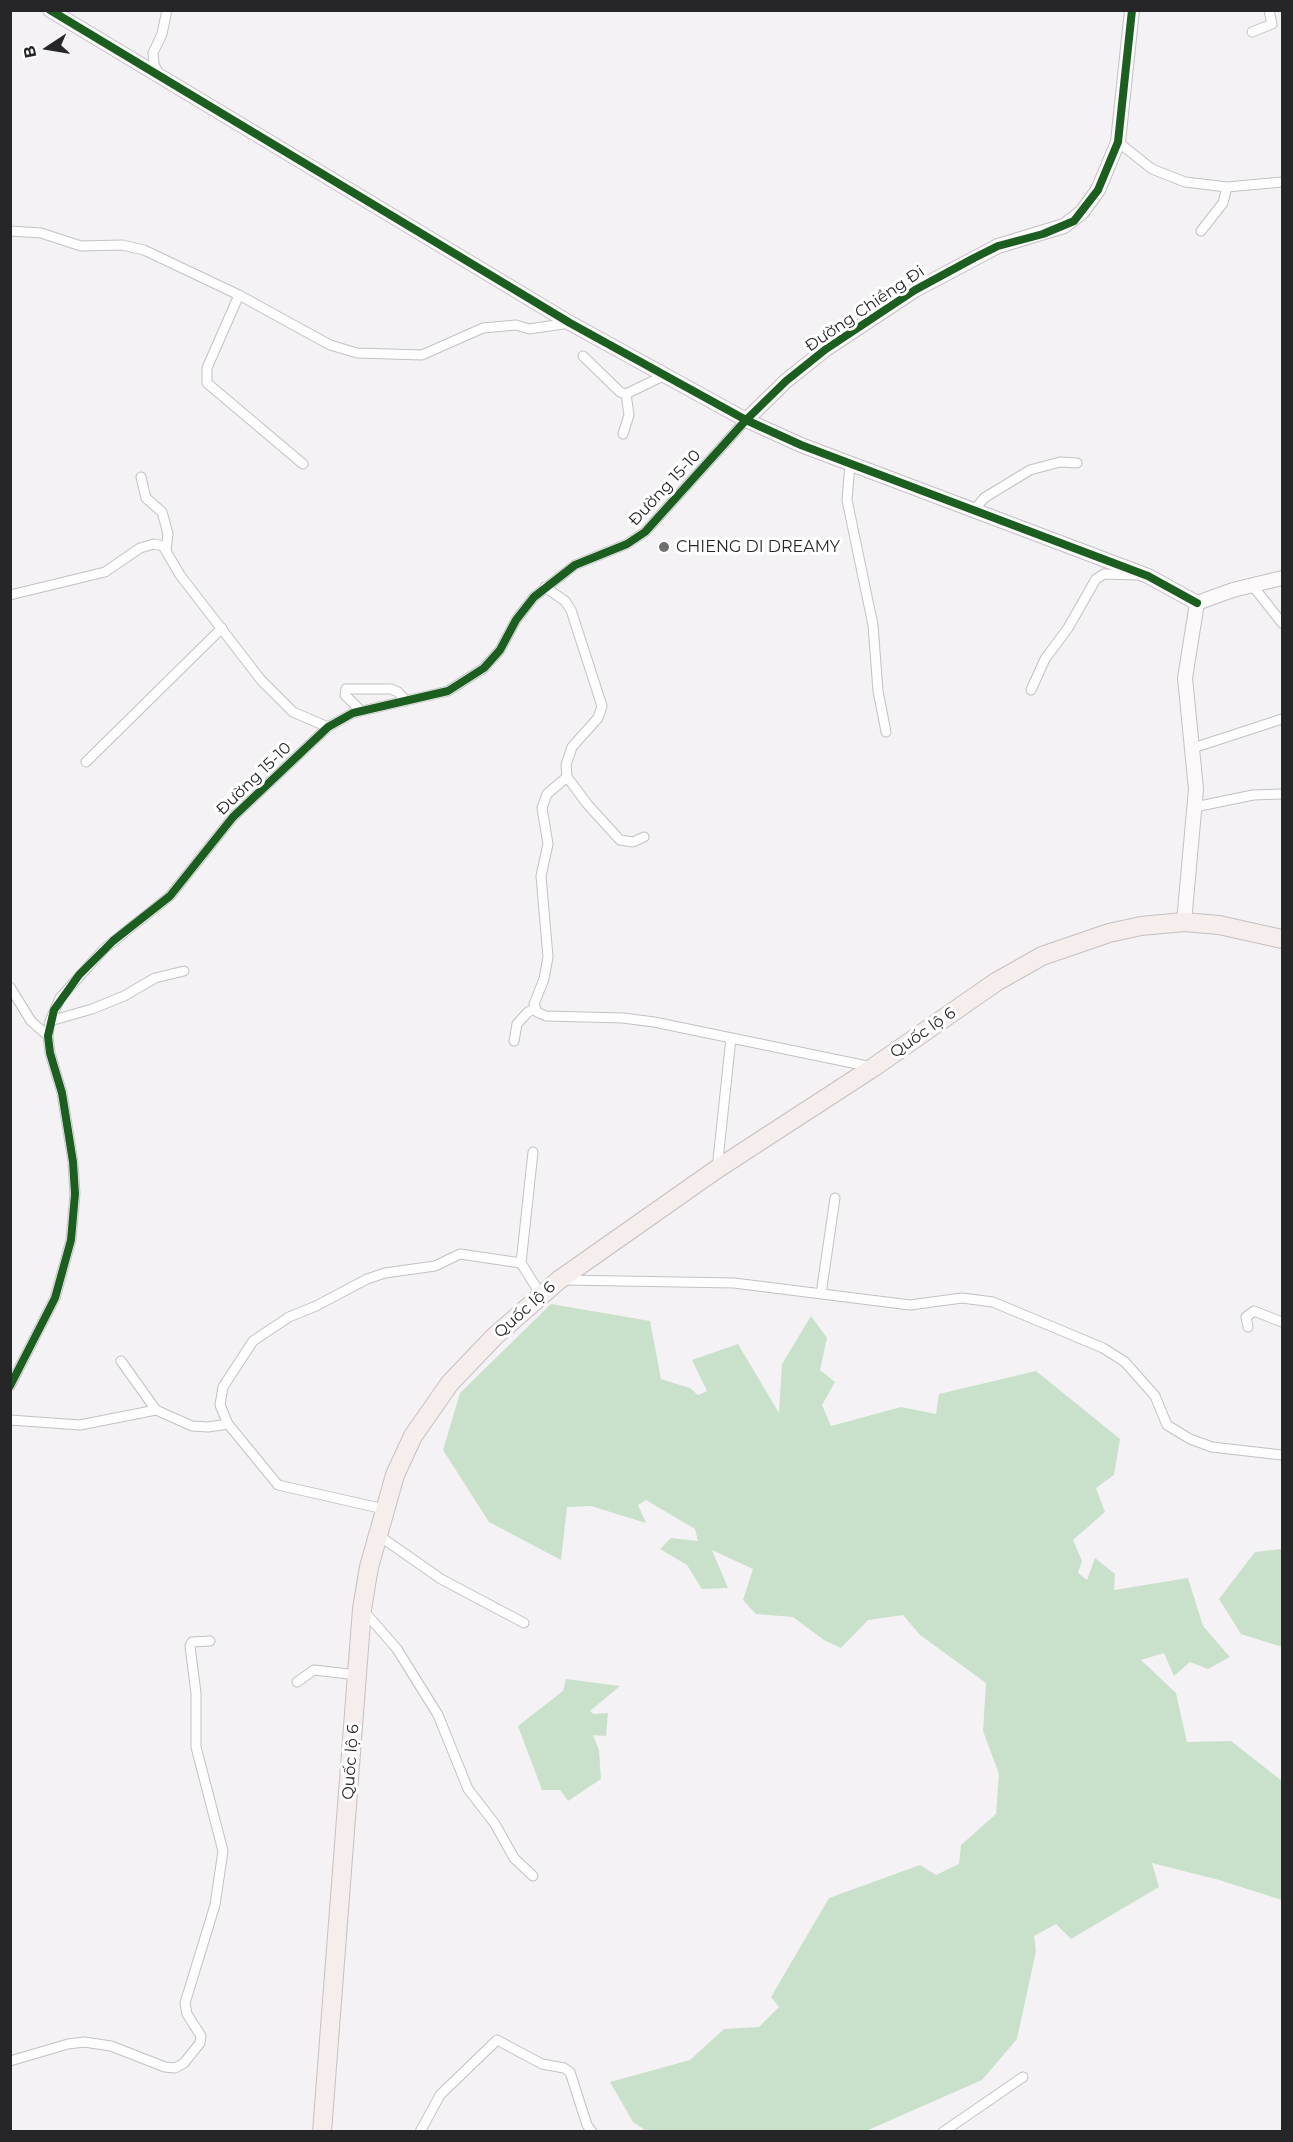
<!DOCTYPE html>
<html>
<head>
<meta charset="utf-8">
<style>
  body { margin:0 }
  #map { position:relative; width:1293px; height:2142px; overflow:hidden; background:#f4f2f5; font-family:Montserrat,sans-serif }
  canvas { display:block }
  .frame { position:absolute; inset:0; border:12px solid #262527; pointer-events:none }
  .north { position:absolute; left:18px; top:18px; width:60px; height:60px; -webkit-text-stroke:4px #fff; paint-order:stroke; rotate:258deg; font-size:16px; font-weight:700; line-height:24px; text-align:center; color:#262527 }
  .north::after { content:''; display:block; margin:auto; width:21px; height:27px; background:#262527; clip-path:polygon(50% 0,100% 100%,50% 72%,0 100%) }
</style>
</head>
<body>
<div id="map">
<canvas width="1293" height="2142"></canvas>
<div class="frame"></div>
<div class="north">B</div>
</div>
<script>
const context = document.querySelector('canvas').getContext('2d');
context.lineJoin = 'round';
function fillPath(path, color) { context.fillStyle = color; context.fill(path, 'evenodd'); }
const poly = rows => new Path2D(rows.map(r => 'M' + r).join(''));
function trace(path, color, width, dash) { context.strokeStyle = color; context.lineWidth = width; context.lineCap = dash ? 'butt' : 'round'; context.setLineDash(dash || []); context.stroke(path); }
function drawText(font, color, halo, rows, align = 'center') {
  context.font = font + ' Montserrat,sans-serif'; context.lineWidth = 6; context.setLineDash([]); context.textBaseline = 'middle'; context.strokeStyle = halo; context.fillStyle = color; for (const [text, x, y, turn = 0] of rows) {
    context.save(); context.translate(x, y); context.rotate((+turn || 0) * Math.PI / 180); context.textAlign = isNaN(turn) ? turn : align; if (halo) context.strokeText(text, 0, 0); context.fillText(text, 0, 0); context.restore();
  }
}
fillPath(poly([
  [551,1304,650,1321,661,1379,690,1388,698,1395,707,1391,692,1360,738,1344,779,1413,782,1364,811,1316,827,1338,820,1370,835,1382,822,1405,831,1426,901,1407,936,1414,939,1394,1036,1371,1120,1439,1114,1475,1096,1488,1105,1512,1073,1540,1082,1561,1078,1573,1087,1580,1095,1558,1115,1574,1114,1590,1188,1578,1203,1626,1230,1657,1208,1669,1190,1662,1174,1676,1164,1653,1141,1660,1176,1693,1187,1742,1231,1741,1282,1781,1282,1900,1219,1880,1152,1863,1159,1887,1071,1939,1056,1924,1034,1936,1036,1951,1017,2039,982,2080,866,2131,648,2132,633,2122,610,2082,690,2060,724,2029,759,2027,779,2007,771,1997,829,1898,920,1865,936,1875,959,1864,961,1845,996,1814,999,1774,983,1731,986,1683,920,1635,903,1615,868,1620,841,1648,824,1640,793,1617,756,1614,743,1600,753,1569,712,1550,728,1588,702,1589,687,1565,660,1549,671,1538,698,1541,695,1529,646,1500,638,1505,646,1523,591,1506,567,1507,561,1560,489,1522,443,1450,460,1393],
  [1282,1549,1282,1647,1241,1634,1219,1599,1255,1552],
  [566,1679,620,1686,590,1711,594,1714,608,1713,606,1736,593,1735,599,1750,601,1779,568,1801,560,1790,542,1790,518,1726,563,1691]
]), '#c9e1ca');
const street = poly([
  [1252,32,1272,24,1269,10],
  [159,75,154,64,153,53,162,34,167,10],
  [1118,142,1152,169,1185,182,1227,187,1282,182],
  [10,231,41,233,81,246,122,245,144,250,239,295,330,345,357,353,422,355,483,328,516,325,529,329,570,323],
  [1201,231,1223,203,1227,187],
  [239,295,207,368,207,383,303,464],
  [583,356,620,392,626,394,663,376],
  [623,434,629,415,626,394],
  [850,464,847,500,873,625,878,691,886,732],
  [141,477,146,498,162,512,164,519,168,534,166,551],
  [975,509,984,498,1030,470,1060,462,1077,463],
  [1252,585,1282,623],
  [545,587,565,601,571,610,602,706,598,718,572,747,566,765,567,777,588,805,620,840,633,842,644,837],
  [10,595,105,572,140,548,154,544,163,546,180,575,261,680,293,712,328,727],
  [1031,690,1045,659,1068,628,1096,579,1104,574,1136,575],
  [361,711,345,695,346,689,391,689,398,692,406,701],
  [1193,748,1282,719],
  [86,762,222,628],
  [567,777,547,794,542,808,548,844,541,876,548,957,544,979,534,1004,537,1012,546,1016,623,1018,654,1022,872,1067],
  [1195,807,1253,795,1282,794],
  [10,987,31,1021,48,1036],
  [50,1021,92,1009,124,996,155,978,184,971],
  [514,1041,517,1024,528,1012,535,1009],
  [533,1152,521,1263,541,1295],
  [717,1169,731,1038],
  [564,1280,734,1283,910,1305,962,1298,993,1302,1103,1348,1125,1362,1155,1396,1167,1425,1190,1439,1212,1447,1282,1455],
  [821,1294,835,1198],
  [1248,1327,1246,1317,1254,1311,1282,1322],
  [121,1361,156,1410,192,1426,208,1427,228,1424],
  [10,1386,55,1298,71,1240,75,1194,73,1162,62,1093,50,1053,48,1036,50,1021,60,998,104,949,170,896,233,817,328,727,353,713,448,691,484,668,500,650,516,620,534,597,575,565,627,544,645,532,746,420],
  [10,1420,80,1425,156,1410],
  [384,1509,278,1485,228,1424,220,1405,223,1387,253,1341,289,1317,316,1306,367,1279,385,1273,435,1266,460,1254,521,1263],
  [378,1535,441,1579,524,1623],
  [363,1610,397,1649,438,1715,468,1789,495,1824,514,1858,533,1876],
  [297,1682,314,1670,357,1675],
  [10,2061,68,2044,84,2042,111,2046,165,2067,175,2068,184,2063,200,2043,201,2036,187,2014,185,2003,215,1905,223,1851,196,1747,196,1693,190,1646,192,1642,210,1641],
  [420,2132,440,2095,497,2040,542,2064,564,2068,570,2072,587,2125,592,2132],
  [943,2132,1023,2077]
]);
const secondary = poly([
  [50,10,570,323,746,420,801,445,1148,576,1197,603],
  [746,420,786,381,826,349,915,290,998,246,1064,226,1082,212,1098,190,1118,142,1132,10],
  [1184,922,1196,789,1185,678,1197,603,1233,590,1282,578]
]);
const highway = poly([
  [322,2132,362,1609,369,1567,395,1475,413,1436,450,1383,495,1336,559,1280,717,1169,874,1067,996,982,1042,956,1109,933,1141,926,1184,922,1219,925,1282,939]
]);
trace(street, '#c2c1c3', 11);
trace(secondary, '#c2c1c3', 16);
trace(highway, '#c8bfc0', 20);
trace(street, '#fdfdfe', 9);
trace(secondary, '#fbf9f9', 14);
trace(highway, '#f5eeed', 18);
trace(poly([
  [50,10,570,323,746,420,801,445,1148,576,1197,603],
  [10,1386,55,1298,71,1240,75,1194,73,1162,62,1093,50,1053,48,1036,54,1010,79,975,113,941,170,896,233,817,328,727,353,713,448,691,484,668,500,650,516,620,534,597,575,565,627,544,645,532,746,420,786,381,826,349,915,290,974,258,998,246,1043,234,1074,221,1098,190,1118,142,1132,10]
]), '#1b5e20', 8);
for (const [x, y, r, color] of [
  [664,547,6,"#6e6d6f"]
]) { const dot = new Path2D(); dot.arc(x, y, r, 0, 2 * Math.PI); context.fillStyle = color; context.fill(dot); trace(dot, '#fff', 2); }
drawText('16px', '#262527', '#fff', [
  ["Đường Chiềng Đi",865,309,-34],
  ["Đường 15-10",665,488,-47],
  ["Đường 15-10",254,779,-44],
  ["Quốc lộ 6",923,1033,-35],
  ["Quốc lộ 6",525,1310,-42],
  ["Quốc lộ 6",351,1762,-86]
]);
drawText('16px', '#262527', '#fff', [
  ["CHIENG DI DREAMY",676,547]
], 'left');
</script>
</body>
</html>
